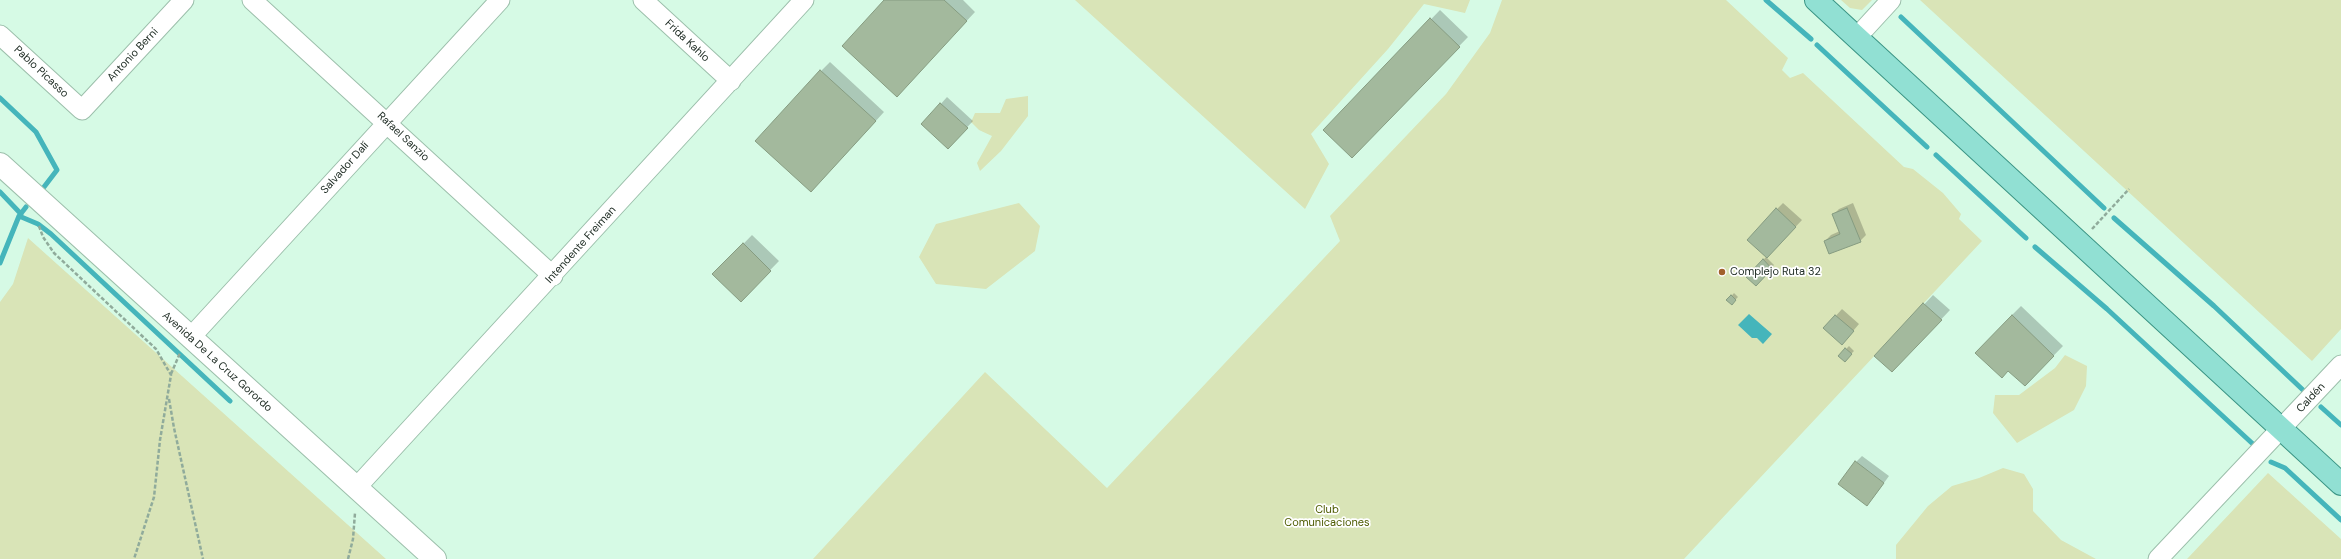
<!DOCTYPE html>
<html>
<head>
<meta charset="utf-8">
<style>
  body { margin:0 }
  canvas { display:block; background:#d6fae5 }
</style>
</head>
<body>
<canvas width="2341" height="559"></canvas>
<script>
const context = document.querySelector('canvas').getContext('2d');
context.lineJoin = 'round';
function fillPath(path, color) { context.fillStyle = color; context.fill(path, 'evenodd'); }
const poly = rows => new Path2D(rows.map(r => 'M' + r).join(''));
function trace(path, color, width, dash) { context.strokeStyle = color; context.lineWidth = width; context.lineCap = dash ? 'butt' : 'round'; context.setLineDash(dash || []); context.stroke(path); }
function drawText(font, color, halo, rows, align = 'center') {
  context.font = font + ' "DM Sans",sans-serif'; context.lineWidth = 3.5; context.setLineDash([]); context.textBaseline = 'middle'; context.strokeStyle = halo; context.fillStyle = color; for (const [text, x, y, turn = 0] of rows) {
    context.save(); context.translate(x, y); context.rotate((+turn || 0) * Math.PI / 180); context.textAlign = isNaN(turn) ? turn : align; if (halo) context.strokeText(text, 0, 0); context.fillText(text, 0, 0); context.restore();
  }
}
fillPath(poly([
  [1075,0,1470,0,1465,13,1424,4,1388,49,1311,134,1329,164,1305,209],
  [1502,0,1726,0,1788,58,1782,70,1790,78,1803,73,1904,167,1913,169,1943,193,1961,214,1959,219,1982,241,1684,559,813,559,985,372,1107,488,1340,241,1330,216,1446,94,1490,33],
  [1841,0,1872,0,1862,10,1850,8],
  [1920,0,2341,0,2341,329,2312,361],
  [1028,96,1028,116,1001,151,980,171,977,163,992,136,979,130,971,122,975,113,1000,113,1006,99],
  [1019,203,1040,226,1035,251,986,289,936,284,919,257,936,224],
  [28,238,386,559,0,559,0,302,13,284],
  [2065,355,2087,366,2086,386,2074,410,2017,443,1993,413,1995,395,2019,395,2055,368],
  [2003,468,2024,474,2033,489,2033,511,2061,540,2096,559,1896,559,1896,545,1928,506,1952,486,1979,478],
  [2268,473,2341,539,2341,559,2187,559]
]), '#d9e4b7');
fillPath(poly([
  [1749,314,1772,334,1763,344,1757,338,1752,338,1738,325]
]), '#45b5bb');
fillPath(poly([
  [885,0,963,0,975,12,906,86],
  [1440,10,1468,37,1352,156,1324,130],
  [830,62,884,112,820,182,821,71],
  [947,97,973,121,954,141,923,124],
  [1783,203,1802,220,1773,251,1777,209],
  [1853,203,1866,235,1860,241,1825,241,1831,235,1840,231,1833,215,1839,209],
  [752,235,779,261,741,300,714,274],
  [1766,257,1774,265,1756,285,1747,277],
  [1734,293,1738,297,1731,304,1728,300],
  [1933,295,1950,310,1901,362,1876,356],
  [2021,306,2063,346,2025,385,2009,369,2012,315],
  [1842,309,1859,324,1848,337,1825,328],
  [1849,346,1854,351,1845,360,1839,356],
  [1862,456,1889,476,1873,498,1856,462]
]), '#0003');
trace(poly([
  [1766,0,1811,39],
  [1901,17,2104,208],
  [1817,45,1927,147],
  [0,98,36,132,57,170,44,187],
  [1936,155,2026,238],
  [0,192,21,214],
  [19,216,38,224,51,234,230,401],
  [2114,218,2214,306,2303,390],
  [2035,247,2107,309,2254,445],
  [0,263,19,216,26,207],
  [2321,407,2341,425],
  [2271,462,2285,468,2341,520]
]), '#45b5bb', 5);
const building = poly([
  [884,0,944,0,967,21,897,97,842,46,884,0],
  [1430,18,1460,47,1352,158,1323,130,1430,18],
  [820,70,876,121,811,192,755,141,820,70],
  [940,103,968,128,948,149,921,124,940,103],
  [1776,208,1796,227,1767,258,1747,240,1776,208],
  [1847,208,1861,242,1829,254,1824,241,1840,234,1832,214,1847,208],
  [743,243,771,271,741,302,712,274,743,243],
  [1763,259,1772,269,1756,286,1746,277,1763,259],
  [1731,295,1736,300,1732,305,1726,300,1731,295],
  [1923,303,1942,320,1892,372,1874,356,1923,303],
  [1835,315,1854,331,1842,345,1823,328,1835,315],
  [2012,315,2054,356,2025,386,2008,371,2002,378,1975,353,2012,315],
  [1845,348,1852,354,1845,362,1838,356,1845,348],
  [1855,461,1884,483,1867,506,1838,484,1855,461]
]);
fillPath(building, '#a3b99d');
trace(building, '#869c81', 1);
const minor = poly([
  [252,0,553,276],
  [643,0,731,81],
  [0,35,82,110,184,0],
  [1857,37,1891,0],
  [190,338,500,0],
  [356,488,804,0],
  [2158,559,2341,365]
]);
const secondary = poly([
  [0,164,435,559]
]);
const primary = poly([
  [1816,0,2341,484]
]);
trace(minor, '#9cbfab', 21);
trace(secondary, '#9cbfab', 24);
trace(primary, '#3a9484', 24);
trace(poly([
  [39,226,43,237,54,253,156,349,171,375,160,440,154,497,134,559],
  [2092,229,2129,189],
  [171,374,180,353],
  [169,399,174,428,203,559],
  [348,559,353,539,355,513]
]), '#90ab9b', 2.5, [4, 2]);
trace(minor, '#fff', 19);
trace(secondary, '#fff', 22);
trace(primary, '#91e0d3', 22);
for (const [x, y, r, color] of [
  [1722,272,4,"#a1602b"]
]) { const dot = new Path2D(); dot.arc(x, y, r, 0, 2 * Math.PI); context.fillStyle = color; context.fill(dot); trace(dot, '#fff', 1.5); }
drawText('11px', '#212e26', '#fff', [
  ["Frida Kahlo",687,41,43],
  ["Antonio Berni",133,55,-47],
  ["Pablo Picasso",41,72,43],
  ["Rafael Sanzio",403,137,43],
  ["Salvador Dalí",345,168,-48],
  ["Intendente Freiman",581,245,-48],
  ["Avenida De La Cruz Gorordo",217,362,42],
  ["Caldén",2311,398,-47]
]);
drawText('11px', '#212e26', '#fff', [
  ["Complejo Ruta 32",1730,272]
], 'left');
drawText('11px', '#4e5b01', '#fff', [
  ["Club",1327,510],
  ["Comunicaciones",1327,523]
]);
</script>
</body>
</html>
